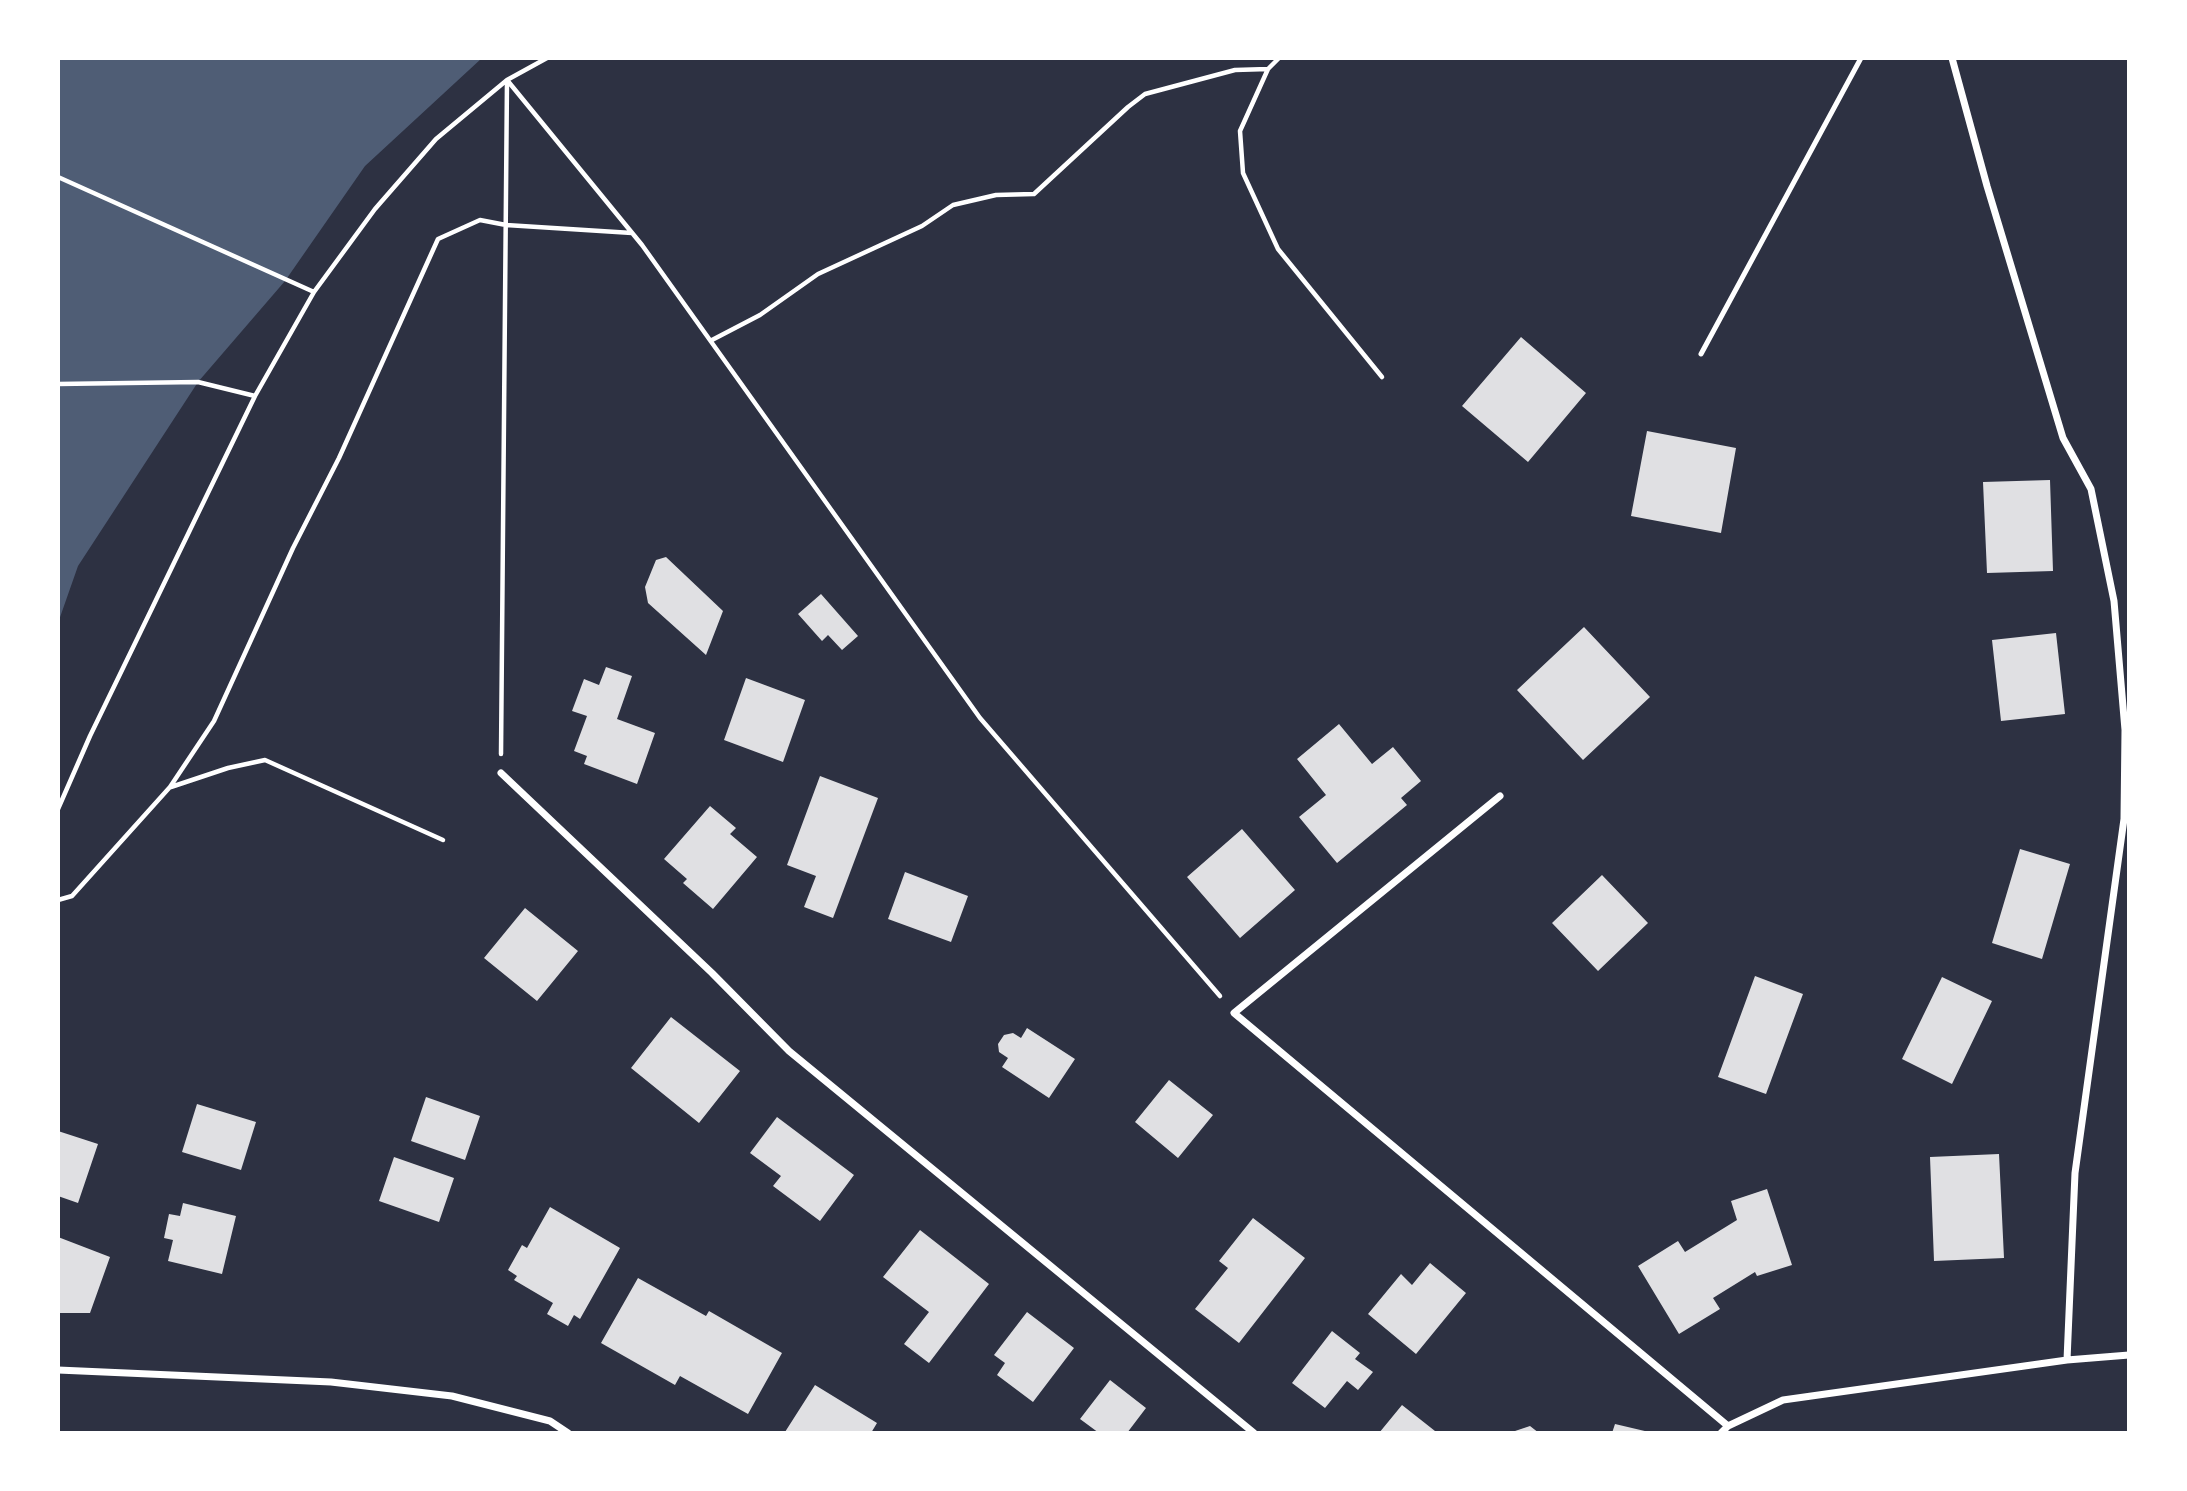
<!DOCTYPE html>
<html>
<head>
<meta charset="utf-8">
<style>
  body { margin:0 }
  #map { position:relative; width:2187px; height:1491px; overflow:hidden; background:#2d3142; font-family:"Archivo Narrow",sans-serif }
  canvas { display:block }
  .frame { position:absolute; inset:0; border:60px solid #fff; pointer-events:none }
</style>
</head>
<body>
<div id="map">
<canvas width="2187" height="1491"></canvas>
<div class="frame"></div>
</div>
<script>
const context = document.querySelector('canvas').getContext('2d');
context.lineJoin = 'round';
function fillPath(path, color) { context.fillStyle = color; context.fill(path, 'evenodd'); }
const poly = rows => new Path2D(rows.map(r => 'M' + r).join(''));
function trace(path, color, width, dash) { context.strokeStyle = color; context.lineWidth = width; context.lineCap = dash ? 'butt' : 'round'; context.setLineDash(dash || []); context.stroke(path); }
fillPath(poly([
  [58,58,482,58,365,166,285,281,198,382,78,566,58,623]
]), '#4f5d75');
fillPath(poly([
  [1521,337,1586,393,1528,462,1462,406],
  [1647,431,1736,448,1721,533,1631,516],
  [2050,480,2053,571,1987,573,1983,482],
  [666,557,723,611,706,655,648,603,645,587,656,560],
  [821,594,858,636,842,650,828,635,822,641,798,614],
  [1584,627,1650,697,1583,760,1517,690],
  [2056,633,2065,714,2001,721,1992,640],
  [606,667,632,676,617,719,655,733,637,784,584,764,587,756,574,751,587,716,572,711,584,679,599,685],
  [746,678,805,700,783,762,724,740],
  [1339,724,1372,764,1393,747,1421,781,1401,798,1407,805,1337,863,1299,817,1326,795,1297,759],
  [820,776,878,798,833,918,804,907,816,876,787,865],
  [710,806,736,828,730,834,757,857,713,909,683,883,687,879,664,859],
  [1242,829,1295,890,1240,938,1187,877],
  [2020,849,2070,864,2042,959,1992,943],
  [905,872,968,896,951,942,888,919],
  [1602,875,1648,923,1598,971,1552,923],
  [525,908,578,951,537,1001,484,958],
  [1755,976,1803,994,1766,1094,1718,1077],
  [1942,977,1992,1001,1952,1084,1902,1059],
  [671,1017,740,1071,699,1123,631,1068],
  [1027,1028,1075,1059,1049,1098,1002,1067,1008,1058,999,1052,998,1044,1004,1035,1013,1033,1021,1038],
  [1169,1080,1213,1115,1178,1158,1135,1122],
  [426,1097,480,1116,465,1160,411,1141],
  [197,1104,256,1122,241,1170,182,1152],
  [777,1117,854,1175,820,1221,773,1186,781,1176,750,1153],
  [58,1131,98,1144,78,1203,58,1196],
  [1999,1154,2004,1258,1934,1261,1930,1157],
  [394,1157,454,1178,439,1222,379,1201],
  [1767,1189,1792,1265,1757,1276,1755,1272,1713,1298,1720,1309,1679,1334,1638,1266,1678,1241,1685,1252,1737,1220,1731,1201],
  [183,1203,236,1216,222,1274,168,1261,173,1240,164,1238,169,1214,180,1216],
  [550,1207,620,1248,580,1319,574,1315,568,1326,547,1314,553,1303,514,1280,517,1276,508,1270,522,1245,527,1248],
  [1253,1218,1305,1258,1239,1343,1195,1309,1228,1268,1219,1261],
  [920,1230,989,1284,929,1363,904,1344,929,1312,883,1277],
  [58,1237,110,1257,90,1313,58,1313],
  [1430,1263,1466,1293,1416,1354,1368,1314,1401,1274,1412,1285],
  [638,1278,706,1316,709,1311,782,1353,748,1414,680,1376,675,1385,601,1343],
  [1027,1312,1074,1348,1033,1402,997,1375,1005,1363,994,1355],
  [1332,1331,1360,1353,1355,1359,1373,1372,1358,1390,1347,1381,1325,1408,1292,1383],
  [1110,1380,1146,1408,1127,1433,1099,1433,1080,1419],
  [815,1385,877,1423,871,1433,785,1432],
  [1402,1405,1435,1431,1433,1433,1379,1433],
  [1615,1424,1649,1432,1648,1433,1612,1433],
  [1530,1426,1539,1433,1509,1433]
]), '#e0e0e3');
trace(poly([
  [1268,69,1240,131,1243,173,1278,249,1382,377],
  [58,177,314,292],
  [712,340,760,315,818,274,922,226,953,205,996,195,1034,194,1128,107,1145,94,1235,70,1268,69,1279,58],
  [58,384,198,382,255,396],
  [501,754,507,80,642,245,980,718,1220,996],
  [171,787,228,768,265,760,443,840],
  [58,809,90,736,255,396,314,292,375,209,436,139,507,80,547,58],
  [58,900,72,896,170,787,214,721,293,548,339,458,438,239,480,220,506,225,632,233]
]), '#fff', 4.5);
trace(poly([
  [1701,354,1861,58]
]), '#fff', 5);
trace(poly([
  [1952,58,1987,186,2063,438,2091,489,2114,601,2125,730,2124,819,2075,1173,2067,1360],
  [501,773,712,973,789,1051,1254,1433],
  [1500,796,1234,1013,1728,1426],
  [58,1370,331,1382,452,1396,550,1421,568,1433],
  [1721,1433,1728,1426,1783,1400,2067,1360,2129,1355]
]), '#fff', 7);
</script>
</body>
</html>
